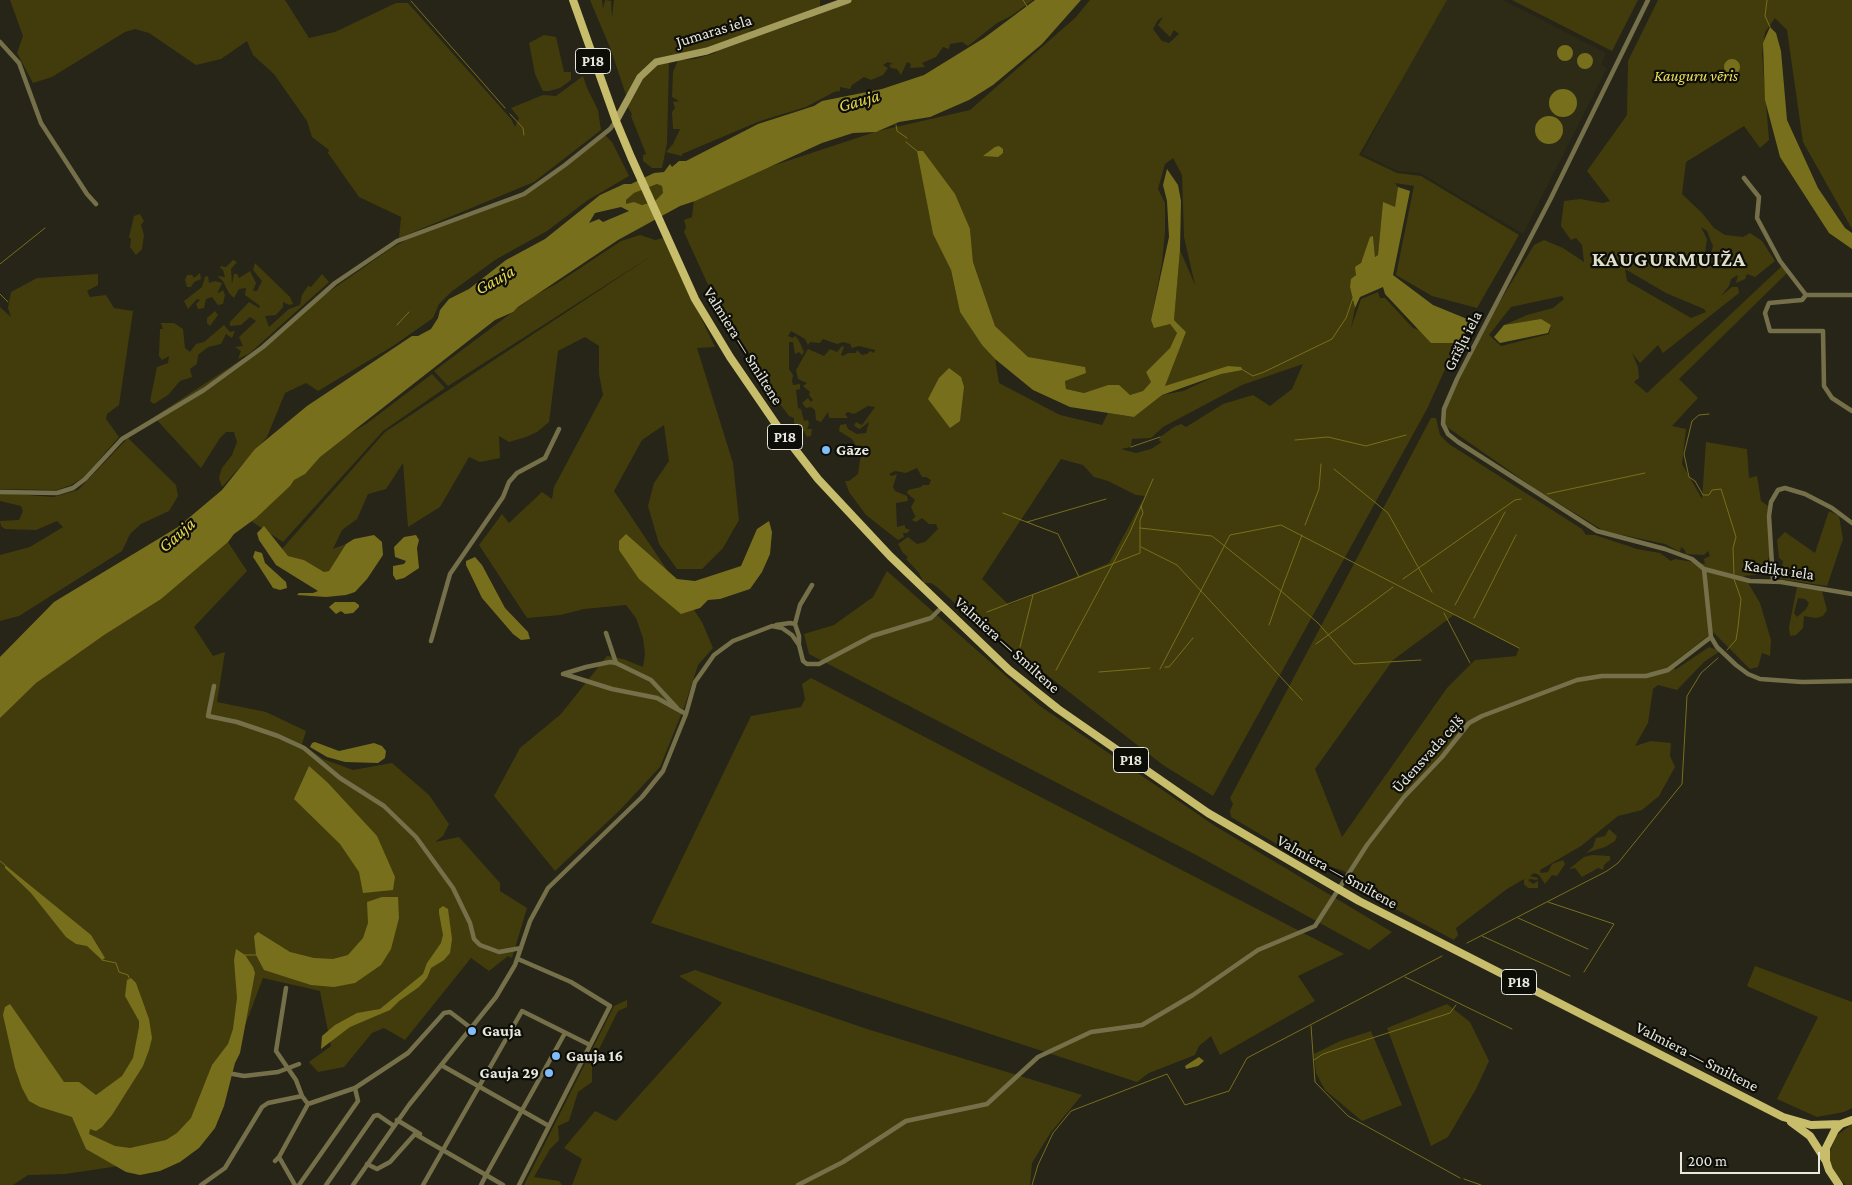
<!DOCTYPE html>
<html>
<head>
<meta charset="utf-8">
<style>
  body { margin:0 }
  #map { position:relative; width:1852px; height:1185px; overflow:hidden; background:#262517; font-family:"Crimson Pro",serif }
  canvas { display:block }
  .scale { position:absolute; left:1680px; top:1152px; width:140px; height:22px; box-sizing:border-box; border:2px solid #e8e8df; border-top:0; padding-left:6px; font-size:15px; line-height:18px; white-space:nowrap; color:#e8e8df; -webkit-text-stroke:4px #0e0e08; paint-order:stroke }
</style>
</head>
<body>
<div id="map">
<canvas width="1852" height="1185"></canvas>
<div class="scale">200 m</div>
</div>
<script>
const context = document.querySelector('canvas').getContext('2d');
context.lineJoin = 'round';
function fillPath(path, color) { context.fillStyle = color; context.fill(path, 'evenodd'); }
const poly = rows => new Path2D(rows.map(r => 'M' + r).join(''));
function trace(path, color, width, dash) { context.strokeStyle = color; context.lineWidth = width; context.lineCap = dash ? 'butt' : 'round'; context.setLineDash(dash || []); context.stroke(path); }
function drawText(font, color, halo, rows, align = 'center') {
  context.font = font + ' "Crimson Pro",serif'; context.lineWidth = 4.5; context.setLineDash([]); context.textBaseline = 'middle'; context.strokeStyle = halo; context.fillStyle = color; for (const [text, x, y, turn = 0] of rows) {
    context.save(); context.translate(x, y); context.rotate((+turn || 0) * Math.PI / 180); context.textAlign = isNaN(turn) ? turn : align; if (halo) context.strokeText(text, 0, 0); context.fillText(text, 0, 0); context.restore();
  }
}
fillPath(poly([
  [1447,0,1503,0,1606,53,1601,65,1607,68,1523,234,1420,173,1397,171,1362,154,1417,50]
]), '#2d2b16');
fillPath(poly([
  [10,0,285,0,309,38,335,32,396,3,408,3,511,119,515,127,519,118,511,108,543,95,556,96,583,76,587,88,598,110,601,130,534,182,399,238,401,217,359,197,328,153,329,150,312,137,307,121,274,74,253,55,247,41,221,59,196,65,149,33,135,29,125,32,52,77,33,83,17,53,23,36],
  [590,0,602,0,603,9,605,0,611,1,612,18,614,0,820,0,820,9,762,30,751,29,750,34,713,50,660,59,638,76,626,95,611,50],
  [852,0,1033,0,1011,16,997,23,968,46,962,42,950,44,949,49,943,47,936,57,922,63,925,67,910,68,911,64,907,62,901,75,897,69,891,68,889,65,893,64,888,62,883,65,888,68,883,75,871,80,864,77,852,85,850,89,840,87,840,91,834,92,806,107,760,121,682,154,682,156,666,152,673,144,680,129,673,129,672,112,675,108,673,102,679,101,672,97,673,72,678,60,695,59,715,53,719,49,805,20,816,13,818,16,818,13,834,9,835,6],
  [1090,0,1447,0,1359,155,1397,173,1421,176,1519,235,1477,308,1432,296,1396,275,1414,186,1395,183,1398,187,1395,208,1383,203,1378,255,1375,257,1373,236,1350,287,1355,308,1351,328,1361,299,1378,292,1380,298,1385,298,1413,328,1427,333,1460,336,1427,409,1213,796,1163,765,957,605,937,587,931,583,924,583,919,573,906,559,908,557,903,553,898,544,908,537,917,544,925,542,938,529,936,524,929,524,922,518,916,522,912,520,917,515,915,516,911,507,915,500,907,493,908,490,921,487,923,485,929,485,931,480,926,477,922,477,917,468,906,473,895,471,889,474,892,476,897,474,893,487,895,491,907,496,908,501,896,503,897,527,905,525,905,528,910,530,907,533,903,533,904,537,898,540,866,515,849,492,845,481,849,481,858,474,861,454,852,439,839,431,840,425,846,424,848,429,857,434,866,433,869,422,860,429,854,426,856,422,862,425,875,407,868,406,854,414,848,412,845,414,848,418,829,418,828,412,821,422,816,420,815,410,811,407,806,408,802,403,808,398,811,402,813,400,809,395,810,392,803,386,807,383,798,379,796,370,808,349,824,356,830,349,837,352,842,346,844,347,841,355,843,356,848,353,856,353,857,350,862,355,867,354,870,351,874,353,875,350,859,346,852,348,850,344,843,342,837,344,823,339,820,343,810,342,808,345,805,339,791,331,788,336,793,338,795,336,798,339,804,352,802,355,799,352,795,354,793,342,789,342,789,369,793,375,792,381,793,385,800,384,800,389,796,390,798,408,801,409,804,421,808,420,809,424,807,429,812,429,811,436,807,437,804,431,802,431,794,423,794,418,789,416,761,379,758,370,741,349,736,335,733,336,729,331,684,232,686,227,684,220,692,217,694,199,766,168,878,131,970,110,1075,18],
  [1163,17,1158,25,1170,37,1174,30,1179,34,1169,43,1162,41,1153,29,1158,20],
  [1173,158,1182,175,1184,237,1195,285,1180,250,1174,320,1186,332,1164,387,1205,373,1241,367,1243,370,1220,374,1183,391,1162,395,1134,417,1108,413,1102,425,1060,415,999,383,995,359,982,345,960,312,951,270,933,234,925,191,970,229,973,262,995,326,1028,358,1085,367,1085,373,1065,380,1066,389,1084,393,1108,385,1131,395,1143,391,1151,382,1146,372,1170,348,1177,333,1170,324,1151,320,1162,263,1165,232,1165,203,1158,189,1165,164],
  [1303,364,1292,389,1270,406,1253,395,1223,404,1186,427,1181,424,1174,427,1160,437,1159,441,1162,442,1151,449,1136,453,1121,449,1131,447,1132,439,1151,438,1163,427,1242,385],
  [1061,459,1083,465,1094,477,1108,481,1136,495,1145,496,1109,563,1009,605,982,579],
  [1512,0,1638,0,1612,51],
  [1658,0,1852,0,1852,229,1803,142,1787,30,1775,18,1765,32,1762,54,1769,140,1760,148,1744,126,1686,162,1682,194,1702,213,1714,228,1725,235,1743,237,1750,233,1762,241,1775,261,1755,277,1747,274,1745,279,1736,283,1738,275,1731,279,1729,286,1721,296,1732,287,1738,287,1739,293,1663,353,1658,345,1640,363,1632,353,1638,367,1639,378,1634,382,1647,393,1782,266,1787,273,1679,379,1698,398,1672,426,1686,429,1682,464,1702,499,1706,442,1747,449,1749,478,1757,476,1761,501,1768,506,1770,555,1761,574,1744,576,1760,603,1771,640,1770,656,1762,653,1758,667,1750,669,1713,632,1673,663,1675,670,1709,647,1720,651,1704,662,1677,690,1658,685,1653,689,1648,723,1635,746,1651,741,1671,743,1670,756,1675,767,1659,796,1642,810,1618,816,1581,846,1540,870,1541,873,1548,872,1552,864,1563,860,1565,864,1557,876,1552,875,1545,884,1539,875,1534,873,1530,876,1538,878,1537,880,1530,879,1528,880,1533,884,1538,881,1538,888,1528,888,1524,884,1524,879,1507,889,1456,928,1458,935,1454,940,1384,903,1344,871,1326,865,1319,869,1231,817,1230,811,1233,804,1230,798,1431,418,1436,418,1440,435,1449,444,1582,529,1586,535,1595,535,1637,549,1660,553,1671,561,1675,559,1705,564,1704,559,1710,556,1708,551,1704,555,1686,554,1685,550,1681,547,1680,552,1665,544,1604,531,1537,490,1444,425,1444,414,1454,389,1499,303,1534,245,1544,240,1563,248,1584,262,1582,245,1576,238,1571,240,1561,226,1564,201,1580,199,1603,203,1610,201,1587,171,1627,115,1628,61],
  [1701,227,1707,231,1713,246,1709,260,1713,266,1707,267,1701,259,1705,252,1707,239],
  [1625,269,1666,293,1704,309,1706,312,1691,318,1627,281],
  [1562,296,1564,299,1553,308,1527,315,1504,325,1529,321,1551,325,1549,334,1501,346,1489,335,1511,307],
  [1454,615,1519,648,1516,656,1475,660,1447,688,1342,837,1315,769,1393,660],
  [544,35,556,37,564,72,571,72,571,80,560,88,549,91,543,91,541,87,535,74,529,43],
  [669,62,667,143,662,168,652,168,643,161,643,155,646,154,631,116,632,114,627,106,644,75,654,66],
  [603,133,612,142,629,176,588,200,547,231,495,260,451,292,439,304,433,318,393,346,318,391,306,383,285,393,267,437,222,487,219,478,222,468,232,455,237,442,234,432,226,432,220,438,201,468,154,417,256,350,327,293,390,249,413,236,521,193,537,184],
  [657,184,662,186,663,193,655,201,642,205,634,202,626,205,626,200,634,193],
  [140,214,144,221,141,225,144,235,142,249,136,255,130,247,131,239,129,237,134,216],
  [640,235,655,240,663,238,715,347,697,348,733,463,739,520,723,548,702,569,677,569,659,544,648,506,654,483,669,461,664,425,642,440,614,491,702,622,713,648,698,665,685,705,660,767,620,810,555,871,494,796,520,748,561,714,607,656,623,659,643,667,645,654,643,638,636,618,626,605,584,609,560,615,527,618,479,545,502,514,509,523,542,492,552,499,554,487,603,395,599,374,599,346,585,337,558,351,549,422,537,432,526,437,509,442,499,436,500,458,480,462,469,457,440,507,408,527,403,463,386,489,368,494,357,519,342,530,333,549,346,544,329,571,324,572,304,560,288,556,281,550,385,432,656,253,448,386,434,371,534,296,556,284,621,241],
  [233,260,237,262,231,269,232,284,234,274,237,274,239,278,250,271,256,283,253,291,257,291,262,281,253,270,255,263,290,297,293,304,289,305,283,302,283,307,276,315,265,316,269,327,289,309,300,305,302,295,308,286,311,287,322,274,329,282,250,353,238,359,241,351,235,347,243,346,239,337,256,321,250,317,241,325,230,326,230,322,249,302,259,308,260,306,245,295,246,288,239,289,234,298,229,293,223,281,217,276,225,277,223,270,220,268,221,266,226,267],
  [200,273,201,279,194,282,191,287,187,287,185,280,187,275,192,275,194,278],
  [98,274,98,285,87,291,90,297,106,295,114,308,133,311,119,405,107,414,106,419,119,437,84,477,71,485,57,490,0,489,0,307,11,317,8,308,11,292,37,278],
  [208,276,209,283,215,281,222,283,218,292,219,293,223,290,225,295,223,304,218,305,212,297,206,299,204,308,198,309,196,304,200,300,197,299,188,309,184,301,202,287,205,277],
  [215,311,218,315,210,326,207,323,207,318],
  [161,323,174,323,183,329,185,348,190,352,196,344,204,342,224,325,230,332,235,331,232,338,226,334,221,344,208,347,198,355,197,364,190,369,192,377,180,381,168,395,154,404,150,401,157,367,168,363,169,356,162,360,159,356,160,329,163,329],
  [432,374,445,388,383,431,283,542,248,519,334,443,366,424],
  [128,438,176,485,178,496,169,511,141,524,130,534,122,551,19,616,0,621,0,555,30,547,63,527,57,521,36,530,5,529,1,526,0,521,19,520,23,511,21,506,0,501,0,493,54,497,78,490],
  [1829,511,1839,516,1843,539,1827,586,1780,579,1783,561,1779,558,1777,540,1785,532,1815,553],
  [226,539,247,571,194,627,213,656,225,652,217,702,266,712,306,731,302,744,323,759,353,770,392,763,429,795,449,824,443,836,435,842,459,837,500,883,500,891,527,908,512,958,508,956,489,971,471,958,405,1040,384,1028,372,1033,344,1067,318,1072,309,1062,331,1046,320,991,263,978,214,1107,166,1159,65,1174,28,1175,13,1185,0,1185,0,709],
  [887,571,1040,706,1215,826,1392,932,1369,950,1198,856,809,654,804,634,834,625,873,597],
  [1797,587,1822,591,1827,610,1823,616,1816,618,1804,616,1803,628,1796,635,1790,636,1789,627],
  [1798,598,1805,599,1809,603,1806,609,1797,617,1794,613],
  [811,678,973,762,1344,954,1298,976,1315,1001,1220,1055,1211,1036,1199,1046,1195,1055,1149,1073,1137,1082,651,923,751,716,801,707,805,699,802,684],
  [1609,829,1617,836,1615,841,1605,847,1586,853,1593,847,1596,838,1605,836],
  [1592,855,1610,856,1610,860,1604,865,1603,870,1598,868,1582,877,1575,868,1569,869,1584,857],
  [1755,966,1852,1002,1852,1108,1844,1112,1817,1117,1777,1099,1818,1017,1747,986],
  [695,970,867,1029,1082,1095,1051,1132,1032,1163,1030,1185,572,1185,582,1159,564,1148,595,1111,616,1121,722,1003,679,976],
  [627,1000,627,1007,618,1011,592,1063,592,1082,578,1092,569,1121,558,1126,559,1140,550,1149,534,1177,559,1181,562,1185,524,1185,614,1006],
  [1447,1004,1470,1022,1489,1061,1476,1089,1448,1137,1431,1146,1387,1028],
  [1371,1031,1402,1105,1362,1121,1325,1090,1316,1073,1314,1054,1340,1041],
  [1852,1124,1852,1185,1846,1185,1835,1174,1830,1164,1830,1152,1836,1136]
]), '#423c0c');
fillPath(poly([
  [1035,0,1081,0,1042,44,993,85,969,100,930,117,899,122,876,132,853,133,822,143,695,201,680,206,618,240,518,307,513,312,495,320,320,457,305,474,294,480,290,486,256,518,234,534,228,542,161,599,104,635,36,683,0,718,0,657,54,602,178,527,222,490,255,449,307,406,412,336,418,336,431,329,438,318,440,310,449,299,469,289,506,260,545,239,600,195,624,184,631,184,654,173,664,172,670,164,672,167,679,161,686,161,758,124,814,106,822,101,882,89,924,75,984,38],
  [657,184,662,186,663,193,655,201,642,205,634,202,626,204,626,200,634,193],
  [621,207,629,211,603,222,599,219,589,223,595,213],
  [1770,27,1776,33,1781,51,1787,120,1818,188,1845,228,1852,233,1852,249,1829,233,1780,157,1765,100,1763,43],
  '1557 53a8 8 0 1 1 16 0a8 8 0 1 1-16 0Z',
  '1577 61a8 8 0 1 1 16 0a8 8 0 1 1-16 0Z',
  '1724 67a8 8 0 1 1 16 0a8 8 0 1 1-16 0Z',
  '1549 103a14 14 0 1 1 28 0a14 14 0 1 1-28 0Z',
  '1535 130a14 14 0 1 1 28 0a14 14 0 1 1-28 0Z',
  [999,146,1003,149,1003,153,998,157,983,156,995,147],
  [917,151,923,151,955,194,970,229,973,262,995,326,1028,357,1085,367,1086,373,1065,381,1066,389,1084,393,1108,385,1119,385,1130,395,1143,391,1151,382,1146,372,1170,348,1177,333,1170,324,1154,328,1151,320,1169,237,1167,201,1163,185,1167,169,1178,185,1181,201,1180,250,1174,320,1186,332,1165,386,1228,366,1241,367,1243,370,1221,374,1162,395,1134,417,1070,407,1033,390,995,359,982,345,960,312,951,270,933,234],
  [1398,187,1410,191,1393,275,1433,305,1472,321,1460,343,1431,343,1385,294,1383,287,1360,297,1355,308,1350,287,1351,279,1356,275,1355,267,1361,263,1370,237,1373,236,1375,257,1378,255,1383,202,1395,207],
  [1541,319,1551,325,1548,333,1500,343,1494,337,1504,325],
  [949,368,961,377,964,387,960,421,950,428,928,399,939,378],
  [769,521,772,532,770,554,762,572,750,589,720,599,708,600,700,608,681,614,639,579,619,550,619,541,626,534,677,579,695,581,741,566,757,529],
  [264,526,288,556,304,560,324,572,329,571,346,544,354,539,374,535,382,542,383,555,367,579,355,592,346,595,326,597,297,595,299,593,313,593,318,591,276,565,259,540,257,533],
  [416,535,419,540,417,548,419,568,404,578,396,580,393,575,393,566,404,564,406,561,395,557,394,547,404,537],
  [255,551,262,553,265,563,286,582,287,588,280,590,273,588,253,557],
  [475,557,482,565,505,608,528,632,530,639,521,640,513,634,482,598,466,565,466,561],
  [335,602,355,602,359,605,359,607,353,613,345,614,341,611,336,614,329,607],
  [315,742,339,751,374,743,382,746,386,751,385,758,378,763,345,762,327,757,310,747,312,743],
  [309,766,328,783,377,836,395,877,393,890,363,893,359,872,340,844,294,799],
  [5,865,91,935,105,958,102,960,87,946,76,944,66,937,31,893,5,868],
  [382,897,398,897,399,918,391,949,381,965,355,983,334,987,311,985,264,970,256,955,254,936,258,932,290,952,314,958,333,959,348,955,363,938,368,923,367,902],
  [443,906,448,909,452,939,450,953,444,960,431,968,427,978,419,987,399,1001,390,1010,350,1027,321,1049,322,1036,335,1025,357,1013,380,1009,423,974,427,963,441,943,443,935,439,913,439,909],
  [236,949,245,955,253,967,255,973,240,1053,235,1063,224,1106,215,1128,199,1148,180,1162,160,1171,140,1175,126,1172,86,1149,72,1117,40,1107,29,1101,22,1088,15,1068,3,1015,5,1007,10,1004,64,1082,79,1082,96,1095,122,1076,133,1058,139,1027,139,1021,125,996,127,980,131,978,136,983,149,1019,152,1038,149,1050,143,1066,112,1115,102,1127,96,1131,90,1129,89,1134,115,1146,130,1148,166,1140,177,1133,191,1118,212,1065,228,1044,233,1029,237,998,234,960],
  [1199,1057,1204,1061,1198,1066,1186,1069,1185,1066]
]), '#786f1d');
trace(poly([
  [1023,0,1028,8],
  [1767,0,1765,16,1770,27],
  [411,1,505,108],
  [510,114,523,128,524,135],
  [896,125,897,131,907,138],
  [906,142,917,151],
  [0,264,45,228],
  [0,294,8,302],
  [397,325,409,312],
  [1243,370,1253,376,1264,372,1332,339,1346,318,1353,298],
  [1709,414,1699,415,1692,421,1684,454,1689,477,1695,481,1703,495,1709,495,1712,490,1721,489,1736,537,1733,548,1734,574],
  [1295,440,1328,437,1366,446,1406,435],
  [1131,447,1160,437],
  [1334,469,1388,513,1432,592],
  [1547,494,1645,473],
  [1003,513,1058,534,1079,577,1140,553,1140,520,1143,513,1141,506],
  [1027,522,1106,499],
  [1305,525,1319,489,1321,464],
  [1140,528,1212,536,1281,591,1302,535],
  [1141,547,1177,565,1302,700],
  [1403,579,1515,500,1521,499],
  [1455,605,1505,512],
  [987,612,1079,577],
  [1444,613,1470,663],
  [1474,618,1516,535],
  [1269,625,1281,591,1318,623,1354,664,1421,660],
  [1316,644,1393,587],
  [1020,647,1033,595],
  [1727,650,1736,640,1738,627,1741,599,1734,579],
  [1165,667,1169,667,1193,638],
  [1160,669,1230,535,1281,525,1519,648],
  [1056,670,1130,532,1153,479],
  [1099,672,1150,668],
  [0,861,5,865],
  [1548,902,1614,924,1584,972],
  [1518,918,1588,949],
  [1482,936,1570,976],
  [1467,943,1607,871,1618,863,1682,784,1687,696,1701,673,1718,658],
  [245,955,256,955],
  [102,960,116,963,119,972,128,975,129,978],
  [1405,977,1512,1029],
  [1311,1026,1315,1082,1348,1116,1460,1178],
  [1314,1060,1323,1054,1341,1048,1450,1013,1456,1005],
  [1464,1179,1481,1185],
  [1032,1185,1038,1165,1053,1133,1071,1111,1167,1074,1185,1105,1229,1091,1247,1058,1442,956]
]), '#786f1d', 1);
trace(poly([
  [1648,0,1550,200,1457,379,1444,409,1443,424,1448,434,1458,442,1597,531,1665,549,1692,559,1704,569,1750,581,1781,582,1852,594],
  [0,42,19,63,41,123,87,194,96,204],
  [1744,178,1759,197,1757,218,1780,261,1806,295,1852,295],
  [1806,295,1802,300,1769,303,1765,313,1770,331,1823,331,1824,386,1832,398,1852,411],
  [0,492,57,493,73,488,85,479,122,439,204,390,263,347,335,283,397,241,524,194,565,165,610,129,616,121],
  [1704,569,1711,637,1717,647,1736,665,1748,674,1760,679,1802,682,1852,681],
  [1773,581,1769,516,1771,502,1778,490,1785,488,1805,494,1832,508,1852,523],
  [795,624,800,605,812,585],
  [776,625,790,623,795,624,799,636,799,643],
  [606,633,616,663],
  [431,641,450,574,503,497,509,482,517,473,545,458,559,429],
  [563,674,586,667,610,662,616,663,651,680,677,708],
  [564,674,612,689,657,698,686,714],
  [214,686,208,716,237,722,278,736,304,748,340,778,384,806,416,837,453,888,470,923,474,939,480,945,499,952,521,948],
  [518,959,571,982,610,1006,519,1185],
  [286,988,276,1051,296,1080,302,1096],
  [441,1065,549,1126],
  [233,1074,244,1076,278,1072,299,1064],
  [355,1088,408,1053,444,1013,450,1012,471,1028],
  [397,1120,420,1134],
  [275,1161,279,1157,295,1185],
  [367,1164,377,1169,390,1162,415,1134,486,1175,481,1185],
  [201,1185,225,1168,262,1107,268,1103,302,1096,308,1104,279,1157],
  [299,1185,358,1101,355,1088,308,1104],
  [326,1185,374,1116,378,1115,394,1126],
  [353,1185,409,1105,496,997,515,965,530,921,548,888,642,797,663,771,686,714,695,682,714,655,733,641,772,626,782,628,792,635,799,645,803,661,807,664,819,664,872,636,931,618,942,607],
  [423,1185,522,1011,590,1045],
  [503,1185,486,1175,487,1173,565,1033],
  [798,1185,843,1162,906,1121,987,1104,1038,1057,1091,1032,1142,1025,1193,995,1258,950,1315,926,1367,845,1404,797,1442,757,1469,723,1482,716,1577,680,1602,676,1646,676,1668,670,1711,637]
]), '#75704a', 4.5);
trace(poly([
  [616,121,640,77,656,62,707,51,848,0]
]), '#a39c5c', 7);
trace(poly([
  [573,0,616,121,631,157,695,299,730,357,780,430,818,479,890,556,1009,670,1058,709,1208,813,1359,901,1783,1117,1811,1125,1841,1124],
  [1791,1122,1810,1136,1826,1161],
  [1839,1185,1829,1170,1826,1161,1826,1148,1835,1130,1841,1124,1852,1120]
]), '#c7bd6a', 8);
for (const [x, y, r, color] of [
  [826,450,5,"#80bdfa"],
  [472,1031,5,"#80bdfa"],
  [556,1056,5,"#80bdfa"],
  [549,1073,5,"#80bdfa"]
]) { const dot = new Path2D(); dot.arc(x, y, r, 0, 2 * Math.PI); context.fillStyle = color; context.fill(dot); trace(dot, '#0e0e08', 2); }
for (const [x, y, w] of [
  [593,61,35],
  [785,437,35],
  [1131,760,35],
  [1519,982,35]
]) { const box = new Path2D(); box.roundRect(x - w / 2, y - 12.5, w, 25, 4); context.fillStyle = '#0e0e08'; context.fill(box); trace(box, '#e8e8df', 1); }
drawText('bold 15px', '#e8e8df', null, [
  ["P18",593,61],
  ["P18",785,437],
  ["P18",1131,760],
  ["P18",1519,982]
]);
drawText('16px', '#e8e8df', '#0e0e08', [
  ["Jumaras iela",714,31,-17],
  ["Grīšļu iela",1463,341,-63],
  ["Valmiera — Smiltene",743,346,58],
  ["Kadiķu iela",1779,570,8],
  ["Valmiera — Smiltene",1007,645,42],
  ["Ūdensvada ceļš",1428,754,-48],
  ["Valmiera — Smiltene",1337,872,29],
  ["Valmiera — Smiltene",1697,1057,27]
]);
drawText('italic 16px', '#f0df57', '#0e0e08', [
  ["Kauguru vēris",1696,76]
]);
drawText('bold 16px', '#e8e8df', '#0e0e08', [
  ["Gāze",836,450],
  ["Gauja",482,1031],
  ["Gauja 16",566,1056],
  ["Gauja 29",539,1073,"right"]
], 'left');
drawText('italic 18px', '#e8d84e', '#0e0e08', [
  ["Gauja",859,101,-16],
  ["Gauja",495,280,-29],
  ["Gauja",177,535,-41]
]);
context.letterSpacing = '1px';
drawText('bold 21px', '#e0dfcc', '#0e0e08', [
  ["KAUGURMUIŽA",1669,260]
]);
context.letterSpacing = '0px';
</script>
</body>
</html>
